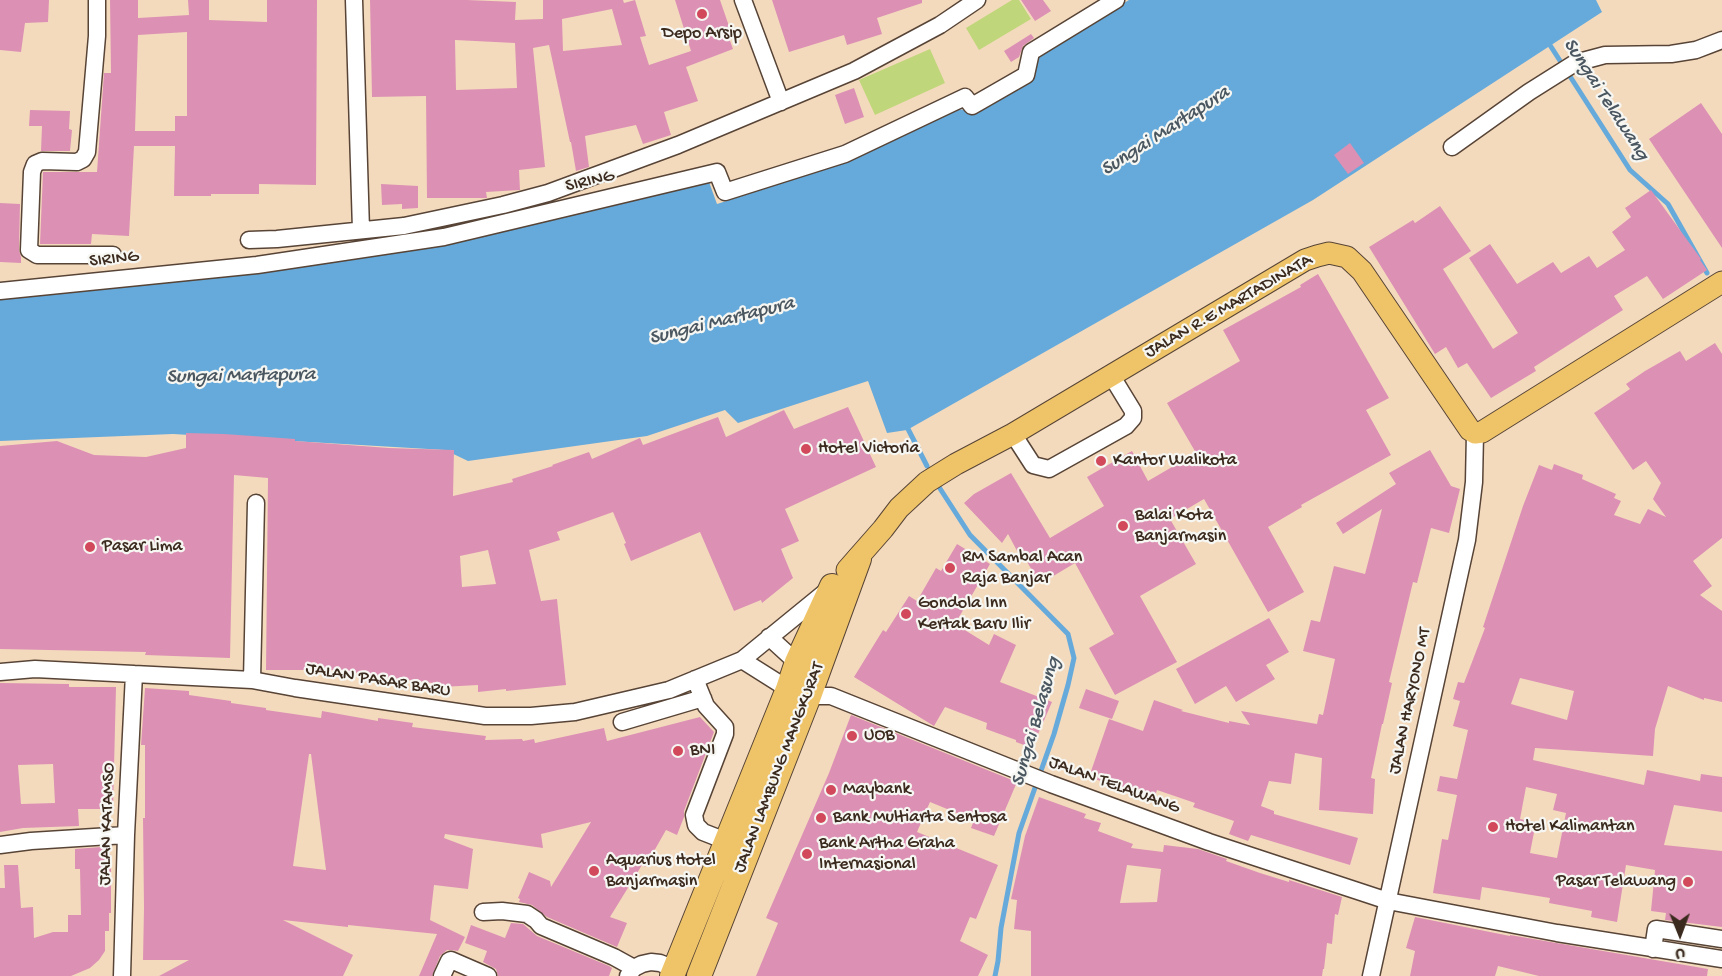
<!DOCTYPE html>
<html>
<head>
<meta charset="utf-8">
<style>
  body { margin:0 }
  #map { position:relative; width:1722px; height:976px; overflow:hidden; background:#f4dabd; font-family:"Gochi Hand",sans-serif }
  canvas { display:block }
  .north { position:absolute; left:1650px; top:904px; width:60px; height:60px; -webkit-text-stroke:4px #f6f6f2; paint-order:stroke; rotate:179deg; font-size:16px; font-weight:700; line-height:24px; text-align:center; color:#3b2a1e }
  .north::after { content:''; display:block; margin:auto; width:21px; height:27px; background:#3b2a1e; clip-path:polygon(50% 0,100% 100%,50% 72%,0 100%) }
</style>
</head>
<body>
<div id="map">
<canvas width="1722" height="976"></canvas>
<div class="north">U</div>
</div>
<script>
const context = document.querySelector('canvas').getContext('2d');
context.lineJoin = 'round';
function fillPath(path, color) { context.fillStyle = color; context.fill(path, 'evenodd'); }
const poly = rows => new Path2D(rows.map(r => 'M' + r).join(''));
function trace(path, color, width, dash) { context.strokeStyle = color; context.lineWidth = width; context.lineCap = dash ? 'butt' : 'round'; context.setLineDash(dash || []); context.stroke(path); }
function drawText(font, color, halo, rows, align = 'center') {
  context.font = font + ' "Gochi Hand",sans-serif'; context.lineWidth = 4.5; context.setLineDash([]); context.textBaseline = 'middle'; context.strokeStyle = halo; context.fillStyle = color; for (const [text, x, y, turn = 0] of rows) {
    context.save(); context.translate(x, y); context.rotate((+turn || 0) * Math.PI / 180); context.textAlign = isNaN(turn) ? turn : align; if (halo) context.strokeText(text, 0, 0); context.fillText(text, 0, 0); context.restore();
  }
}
fillPath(poly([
  [1012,0,1019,0,1031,19,979,50,966,28],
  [930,49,945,83,875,115,859,80]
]), '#c0d67a');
fillPath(poly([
  [1129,0,1596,0,1602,12,1313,200,907,430,887,433,868,381,738,423,725,410,647,436,468,461,445,450,173,434,0,441,0,298,227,276,394,253,443,245,709,182,717,204,847,162,957,109,966,110,972,115,1031,78,1036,57]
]), '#66aadb');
trace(poly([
  [1548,42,1630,170,1668,204,1707,273],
  [906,425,927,466],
  [939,487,970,535,1068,634,1074,658,1068,685,1054,734,1019,833,1001,928,998,961,995,976]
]), '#66aadb', 5);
fillPath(poly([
  [0,0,49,0,48,22,25,23,21,52,0,50],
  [110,0,138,0,138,18,189,15,188,0,209,0,209,20,267,22,267,0,317,0,316,185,259,184,259,194,211,194,211,196,174,196,175,146,134,146,129,236,92,234,91,244,40,244,43,172,97,172,104,73,111,73],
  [187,32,187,116,175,116,175,131,135,131,138,35],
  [370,0,467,0,516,2,515,20,543,19,543,0,623,0,624,3,635,0,646,36,640,37,649,65,691,51,675,0,720,0,730,29,726,30,733,49,686,67,698,101,664,112,671,135,643,144,636,125,585,136,589,167,576,171,571,142,570,142,549,45,533,48,545,167,519,170,520,190,486,192,487,198,427,198,426,96,372,97],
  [612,9,622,45,563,51,562,19],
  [455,40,515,43,517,88,456,90],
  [772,0,922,0,922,3,877,18,882,34,847,45,844,35,789,52],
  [1021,0,1043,0,1051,11,1035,21],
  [1031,34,1034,38,1023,46,1019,57,1011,62,1004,51],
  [854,88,864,117,845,124,835,95],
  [1701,103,1722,134,1722,248,1649,139],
  [30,110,70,111,69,129,72,130,70,151,41,151,42,126,29,126],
  [1350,143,1364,163,1348,174,1334,155],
  [381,184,418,186,418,208,402,209,402,204,382,205],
  [1651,190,1701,259,1700,260,1707,270,1663,299,1647,276,1614,296,1623,310,1534,367,1536,371,1491,398,1467,363,1458,368,1446,347,1435,354,1369,247,1413,220,1415,223,1440,206,1471,251,1443,269,1493,349,1518,333,1469,258,1490,244,1517,284,1553,262,1561,273,1589,256,1597,268,1625,250,1612,232,1631,217,1625,208],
  [0,203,20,204,19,250,21,257,21,263,0,262],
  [1318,274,1389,398,1366,410,1391,455,1301,505,1302,507,1268,527,1304,592,1268,612,1204,499,1170,519,1196,564,1140,596,1177,662,1115,695,1089,648,1114,634,1075,563,1040,584,1026,560,1023,562,1008,534,1002,543,964,503,974,494,1011,473,1050,538,1104,506,1087,477,1132,451,1148,481,1196,453,1167,403,1240,361,1223,330,1301,287,1300,285],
  [1715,343,1722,354,1722,538,1693,561,1712,586,1700,595,1722,611,1722,702,1704,698,1704,700,1668,686,1655,729,1653,756,1535,748,1533,760,1644,785,1647,770,1700,781,1701,774,1722,777,1722,812,1674,805,1664,845,1722,851,1722,927,1665,920,1666,913,1651,911,1655,870,1626,865,1617,922,1591,917,1592,911,1549,903,1550,898,1482,887,1480,900,1433,893,1442,839,1448,840,1457,795,1437,791,1440,776,1457,779,1468,730,1453,726,1460,701,1453,699,1458,682,1464,683,1485,628,1483,627,1523,506,1539,465,1552,470,1554,464,1583,475,1582,479,1616,494,1614,498,1621,501,1614,515,1640,524,1648,509,1666,517,1653,499,1661,483,1646,461,1633,470,1594,413,1630,389,1626,384,1645,371,1680,351,1686,361],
  [1520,678,1574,691,1567,720,1511,704],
  [1526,787,1557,794,1553,810,1566,813,1557,858,1530,853,1536,822,1520,819],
  [848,407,876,467,785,509,799,541,781,549,793,578,762,603,761,600,734,611,700,532,631,561,624,544,626,543,613,512,557,532,560,540,529,550,541,601,557,599,566,685,506,691,506,689,478,692,478,685,441,687,441,684,383,677,341,670,266,670,268,478,234,475,230,658,145,655,146,652,0,649,0,446,57,441,94,455,146,457,186,448,186,433,224,434,295,439,295,441,389,448,454,450,453,496,513,482,512,479,553,466,552,465,589,452,592,459,640,438,643,445,718,417,726,437,784,410,794,429],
  [488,550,496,584,462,587,460,556],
  [1430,450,1451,486,1460,489,1449,533,1431,528,1417,583,1413,582,1389,682,1392,683,1383,724,1382,724,1371,778,1375,779,1373,814,1319,810,1322,758,1295,753,1291,784,1269,781,1261,806,1274,811,1274,814,1358,838,1350,865,1251,835,1248,841,1229,834,1234,821,1193,807,1195,803,1157,790,1154,799,1089,777,1109,719,1143,731,1154,700,1183,710,1181,711,1229,723,1229,721,1250,725,1241,711,1317,724,1319,714,1323,715,1335,659,1303,651,1311,620,1320,622,1334,566,1365,574,1382,509,1343,534,1336,523,1396,484,1389,473],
  [957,544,990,564,955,624,989,645,994,634,1016,645,1000,682,1052,702,1032,748,1016,742,1016,740,986,729,987,723,945,707,934,726,854,677,883,630,886,632,909,596,917,601,936,568,941,571],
  [1269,618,1289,652,1266,665,1275,679,1236,702,1226,686,1195,704,1176,669],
  [0,683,69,684,69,687,116,687,113,809,78,809,79,826,23,828,0,832],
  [53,764,55,803,21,804,18,765],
  [145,688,189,691,189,695,231,701,231,703,266,708,266,710,321,718,322,711,378,721,378,718,413,723,412,727,486,736,485,740,522,739,523,741,534,739,535,743,604,728,607,741,700,717,714,732,684,811,684,817,677,835,666,830,645,867,642,865,610,917,627,923,617,947,547,917,532,905,519,902,520,899,518,898,529,872,550,881,551,887,591,822,541,834,543,848,445,834,444,838,473,849,468,889,434,885,430,920,465,937,458,951,451,950,447,950,440,956,432,976,419,976,437,934,348,925,348,927,283,920,353,955,343,976,159,976,189,960,143,960,144,908,143,818,145,818,145,745,141,745],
  [309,754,311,754,326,870,293,866],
  [1086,689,1119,701,1112,719,1079,708],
  [851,715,1017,782,994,836,971,828,974,820,930,802,917,832,998,865,976,919,970,917,960,941,988,955,978,976,756,976,778,923,766,918,829,773],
  [1039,797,1086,814,1084,818,1101,823,1098,831,1133,844,1131,848,1163,852,1164,845,1198,849,1227,859,1226,861,1260,873,1289,882,1289,880,1342,897,1338,915,1335,914,1332,944,1327,943,1324,969,1323,969,1322,976,1031,976,1031,931,1014,929,1017,900,1011,899,1025,836],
  [1127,865,1161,869,1157,902,1120,903],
  [101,847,111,855,111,913,109,913,109,931,105,931,105,951,99,960,90,968,71,976,0,976,0,888,5,888,4,865,18,865,21,908,33,907,34,938,53,932,68,932,68,915,81,915,80,869,75,869,75,849],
  [1415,917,1510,936,1510,935,1708,969,1707,976,1539,976,1498,966,1495,976,1410,976,1415,951,1406,948],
  [511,923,523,924,537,936,609,966,612,968,609,976,498,976,496,969,483,962,487,951,465,943,471,925,505,938]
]), '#dc91b4');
const minor = poly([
  [97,0,97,36,87,152,83,159,77,162,42,161,35,164,32,172,29,250,37,255,113,255],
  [354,0,361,230],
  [743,0,781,102],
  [1452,147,1529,92,1575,63,1605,55,1671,54,1696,50,1722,40],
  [249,240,277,239,404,226,503,205,548,193,678,145,854,71,940,25,977,0],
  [0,291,257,265,444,237,717,172,725,192,845,154,965,97,972,106,1026,75,1031,52,1116,0],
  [1013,434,1033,465,1049,469,1126,426,1133,418,1133,411,1111,375],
  [769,637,804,669],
  [742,660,788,689,809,696,831,696,1051,784,1209,842,1388,901,1557,933,1722,959],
  [0,672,35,669,252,680,295,688,485,716,531,716,575,712,669,690,742,660,829,589],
  [695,679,706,706,725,727,725,734,694,815,696,825,703,832,726,841],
  [252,680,256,503],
  [622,722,703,698],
  [0,845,31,841,126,835],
  [483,912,502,911,527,914,536,920,541,926,614,957,634,968],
  [1653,949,1656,929,1722,939],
  [122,976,126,835,134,674],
  [442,976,449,961,451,960,488,976],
  [628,976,634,968,642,964,651,962,660,963,675,969],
  [1371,976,1467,540,1474,482,1475,433]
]);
const major = poly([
  [847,570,883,529,899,508,927,482,956,464,1013,434,1305,260,1317,256,1329,253,1347,257,1362,271,1470,430,1475,433,1482,432,1722,282]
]);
const highway = poly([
  [672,976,788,689,797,662,832,586],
  [699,976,809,696,859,559]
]);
trace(minor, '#574436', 19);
trace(major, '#574436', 23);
trace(highway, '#574436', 26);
trace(minor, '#fff', 16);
trace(major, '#efc469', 21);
trace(highway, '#efc469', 24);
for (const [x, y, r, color] of [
  [702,14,6,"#d1495b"],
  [806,449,6,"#d1495b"],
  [1101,461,6,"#d1495b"],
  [1123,526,6,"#d1495b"],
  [90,547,6,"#d1495b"],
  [950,568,6,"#d1495b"],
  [906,614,6,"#d1495b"],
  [852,736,6,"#d1495b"],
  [678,751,6,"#d1495b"],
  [831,790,6,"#d1495b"],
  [821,818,6,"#d1495b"],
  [1493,827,6,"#d1495b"],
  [807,854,6,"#d1495b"],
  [594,871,6,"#d1495b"],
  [1688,882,6,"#d1495b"]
]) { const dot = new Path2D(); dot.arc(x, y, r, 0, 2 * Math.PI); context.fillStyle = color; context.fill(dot); trace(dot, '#f6f6f2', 2); }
drawText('18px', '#3b2a1e', '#f6f6f2', [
  ["Depo Arsip",702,34,"center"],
  ["Hotel Victoria",818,449],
  ["Kantor Walikota",1113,461],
  ["Balai Kota",1135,516],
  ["Banjarmasin",1135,537],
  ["Pasar Lima",102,547],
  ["RM Sambal Acan",962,558],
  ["Raja Banjar",962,579],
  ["Gondola Inn",918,604],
  ["Kertak Baru Ilir",918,625],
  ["UOB",864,736],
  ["BNI",690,751],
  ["Maybank",843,790],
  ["Bank Multiarta Sentosa",833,818],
  ["Hotel Kalimantan",1505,827],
  ["Bank Artha Graha",819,844],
  ["Internasional",819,865],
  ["Aquarius Hotel",606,861],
  ["Banjarmasin",606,882],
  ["Pasar Telawang",1676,882,"right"]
], 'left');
drawText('18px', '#3b2a1e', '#f6f6f2', [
  ["SIRING",590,182,-13],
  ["SIRING",114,260,-6],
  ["JALAN R.E MARTADINATA",1229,307,-30],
  ["JALAN PASAR BARU",378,681,9],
  ["JALAN HARYONO MT",1411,701,-78],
  ["JALAN LAMBUNG MANGKURAT",780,768,-69],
  ["JALAN TELAWANG",1114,786,20],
  ["JALAN KATAMSO",108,824,-88]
]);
drawText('italic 20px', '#4a5760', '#f6f6f2', [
  ["Sungai Telawang",1605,100,57],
  ["Sungai Martapura",1166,132,-33],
  ["Sungai Martapura",722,322,-14],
  ["Sungai Martapura",241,377,-1],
  ["Sungai Belasung",1037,722,-74]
]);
</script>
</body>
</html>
